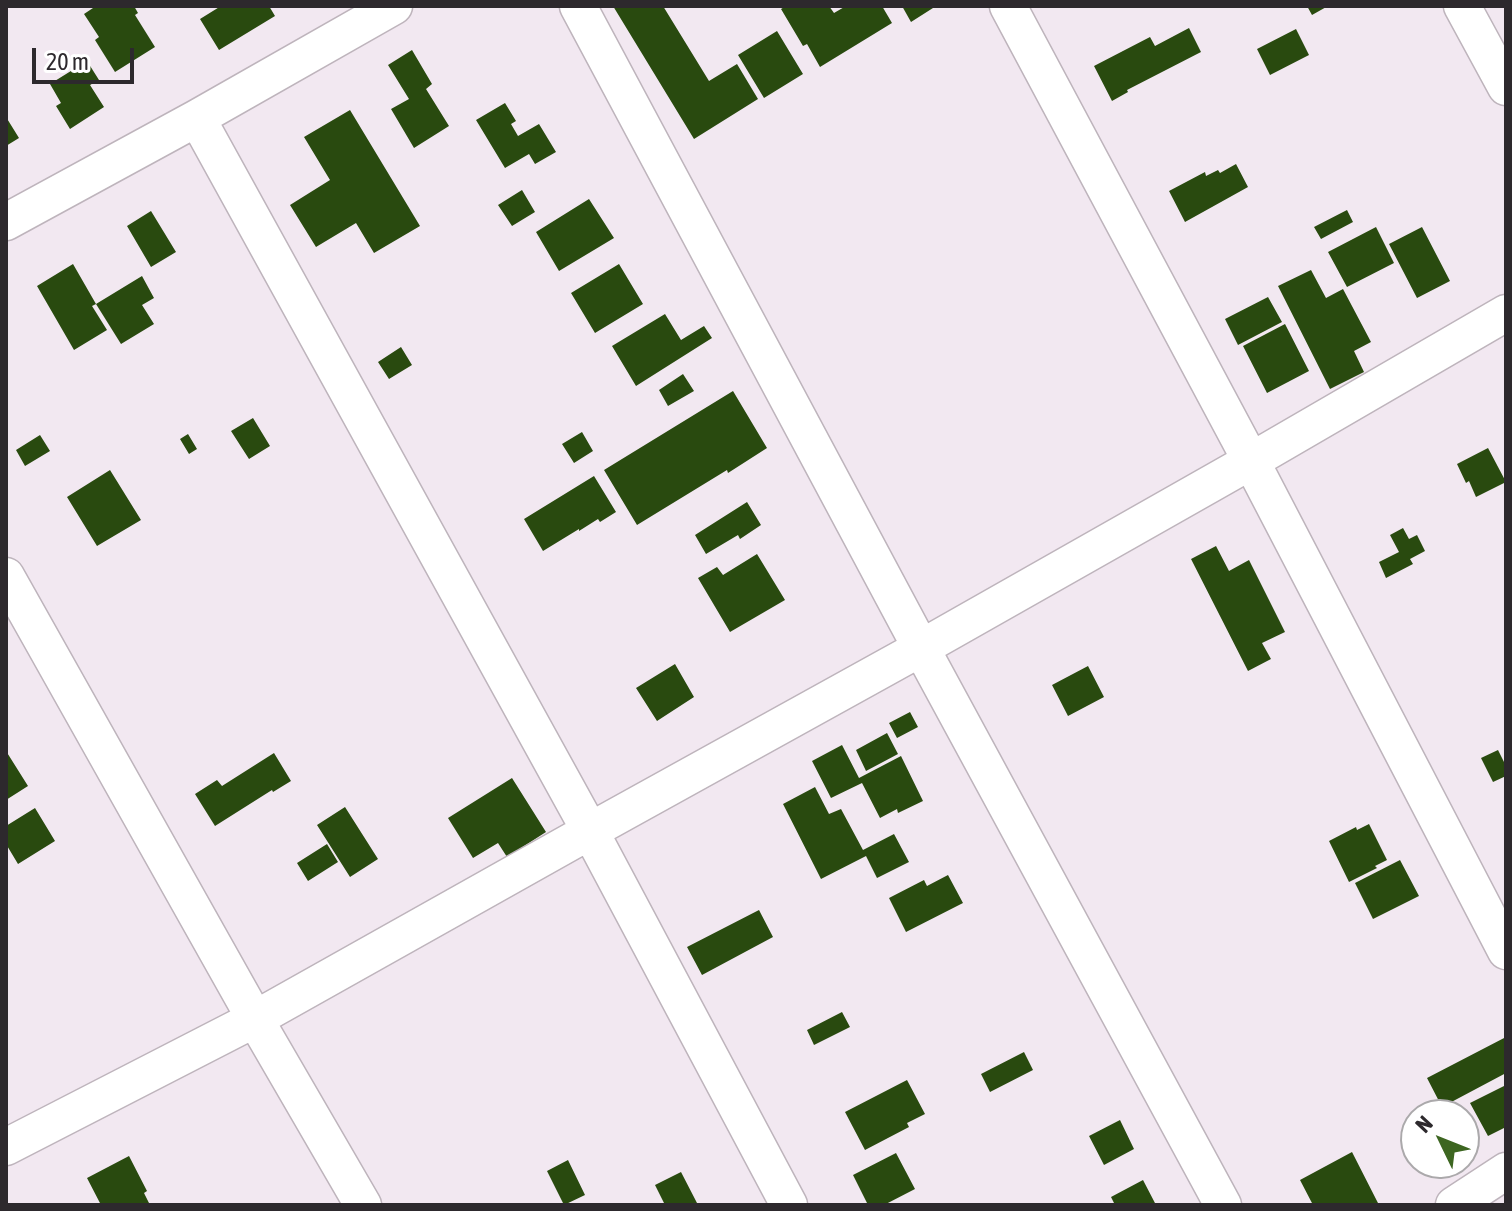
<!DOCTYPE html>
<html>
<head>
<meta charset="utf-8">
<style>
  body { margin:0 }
  #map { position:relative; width:1512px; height:1211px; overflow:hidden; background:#f2e8f1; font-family:"Asap Condensed",sans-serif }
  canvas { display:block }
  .frame { position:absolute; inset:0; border:8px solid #2d292d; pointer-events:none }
  .north { position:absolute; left:1400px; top:1099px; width:80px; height:80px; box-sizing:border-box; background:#fff; border:2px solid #aba9ab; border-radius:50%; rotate:313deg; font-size:22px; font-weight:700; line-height:32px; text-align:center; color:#2d292d }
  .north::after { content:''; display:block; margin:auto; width:28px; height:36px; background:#3d6621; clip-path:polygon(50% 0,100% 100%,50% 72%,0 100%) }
  .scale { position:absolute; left:32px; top:48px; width:102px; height:36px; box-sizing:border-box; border:4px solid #2d292d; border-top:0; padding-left:10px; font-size:24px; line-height:28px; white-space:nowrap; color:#2d292d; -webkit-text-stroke:6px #fff; paint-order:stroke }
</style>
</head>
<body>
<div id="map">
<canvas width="1512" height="1211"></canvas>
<div class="frame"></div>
<div class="north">N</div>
<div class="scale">20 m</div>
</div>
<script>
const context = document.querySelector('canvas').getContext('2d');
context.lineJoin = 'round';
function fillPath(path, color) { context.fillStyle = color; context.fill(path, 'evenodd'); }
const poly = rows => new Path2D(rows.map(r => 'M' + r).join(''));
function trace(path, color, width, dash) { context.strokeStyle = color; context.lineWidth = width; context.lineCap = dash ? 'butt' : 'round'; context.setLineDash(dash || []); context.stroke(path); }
fillPath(poly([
  [96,6,134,6,138,13,135,15,155,47,115,72,95,40,99,37,84,14],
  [221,6,269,6,275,16,219,50,200,19],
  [613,6,663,6,709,81,737,64,758,99,694,139],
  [786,6,829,6,834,13,846,6,882,6,892,23,820,67,807,44,803,46,781,9],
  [902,6,932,6,933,8,911,22],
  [1307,6,1328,6,1312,15],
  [1189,28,1201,52,1127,90,1128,92,1112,101,1094,66,1150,37,1155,46],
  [1296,29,1309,55,1270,75,1257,49],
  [777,31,803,74,764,98,738,55],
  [412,50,432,84,426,89,449,126,414,148,391,109,409,99,388,65],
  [87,61,99,80,90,85,104,107,70,129,56,106,61,103,50,84],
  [505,103,516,121,511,124,518,136,539,124,556,152,535,164,529,154,505,168,476,120],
  [350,110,420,226,374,253,356,223,316,247,290,205,330,180,304,137],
  [6,117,19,138,6,146],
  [1236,164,1248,187,1185,222,1169,191,1205,172,1206,176,1218,170,1220,173],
  [522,190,535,212,512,226,498,205],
  [589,199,614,238,559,271,536,232],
  [1347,210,1353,222,1321,239,1314,227],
  [151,211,176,252,151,267,127,226],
  [1376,227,1394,263,1347,287,1328,252],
  [1422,227,1450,281,1417,298,1389,244],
  [73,264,96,304,142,276,154,298,142,305,154,324,121,344,96,304,92,306,107,330,74,350,37,286],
  [619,264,643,304,595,333,571,293],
  [1311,270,1326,298,1343,289,1371,342,1354,351,1364,372,1330,389,1278,286],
  [1268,297,1282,322,1238,345,1225,319],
  [665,314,681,340,704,326,712,338,636,386,612,346],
  [1285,324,1309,371,1267,393,1243,346],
  [401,347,412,365,389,379,378,362],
  [683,374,694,391,668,406,659,390],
  [733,391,767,448,728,473,727,470,637,525,604,470],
  [253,418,270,446,249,459,231,431],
  [582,432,593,451,574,463,562,444],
  [188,434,197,449,189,454,180,439],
  [40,435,50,451,25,466,16,450],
  [1488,448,1506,482,1476,497,1469,481,1466,483,1457,464],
  [110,470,141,520,97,546,67,497],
  [594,476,616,512,600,522,598,519,579,531,579,529,543,551,524,519],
  [747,502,761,525,740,539,738,535,706,554,695,535],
  [1403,528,1409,539,1417,535,1425,551,1410,559,1413,564,1386,578,1379,562,1399,552,1390,535],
  [1216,546,1229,571,1249,560,1285,632,1262,643,1271,659,1248,671,1191,559],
  [757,554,785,600,730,632,698,578,717,567,723,575],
  [675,664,694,697,657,721,636,688],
  [1088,666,1104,697,1068,716,1052,685],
  [910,712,918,727,897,738,889,723],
  [887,733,898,754,866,771,856,750],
  [842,745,859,778,901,756,923,801,898,813,897,809,880,818,862,783,831,798,812,761],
  [1498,750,1506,766,1506,776,1493,782,1481,758],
  [6,751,28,786,6,800],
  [274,753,291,781,273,792,272,790,215,826,195,794,217,780,222,786],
  [512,778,546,832,507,857,498,843,473,858,448,818],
  [815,787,829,814,841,809,863,850,894,834,909,862,877,878,866,856,821,879,783,804],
  [345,807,378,859,350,877,317,825],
  [35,808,55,841,18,864,6,844,6,826],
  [1369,824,1387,860,1375,866,1377,868,1349,882,1329,841,1356,827,1357,830],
  [327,844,338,862,308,881,297,863],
  [1400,860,1419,896,1373,919,1355,883],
  [948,875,963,903,906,932,889,898,924,880,927,886],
  [759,910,773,937,702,975,687,947],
  [842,1012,850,1027,814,1045,807,1030],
  [1506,1037,1506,1073,1442,1107,1427,1078],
  [1024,1052,1033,1070,990,1092,981,1074],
  [907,1080,925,1114,907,1123,909,1127,865,1150,845,1112],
  [1506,1085,1506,1127,1488,1136,1470,1103],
  [1120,1120,1134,1149,1104,1165,1089,1136],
  [1352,1152,1379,1205,1313,1205,1300,1180],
  [896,1153,915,1189,884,1205,868,1205,853,1175],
  [129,1156,147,1191,144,1193,150,1205,101,1205,87,1178],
  [568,1160,585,1195,564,1205,547,1171],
  [681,1172,697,1203,693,1205,665,1205,655,1185],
  [1143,1180,1156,1205,1115,1205,1111,1197]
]), '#294a0f');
const street = poly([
  [578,6,921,648,1223,1205],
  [1008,6,1251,461,1506,951],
  [1462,6,1506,87],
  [197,118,590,831,789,1205],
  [6,222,197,118,394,6],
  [6,576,255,1019,363,1205],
  [6,1147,255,1019,590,831,921,648,1251,461,1506,313],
  [1454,1205,1506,1171]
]);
trace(street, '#beb4bc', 39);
trace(street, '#fff', 36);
</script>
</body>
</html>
